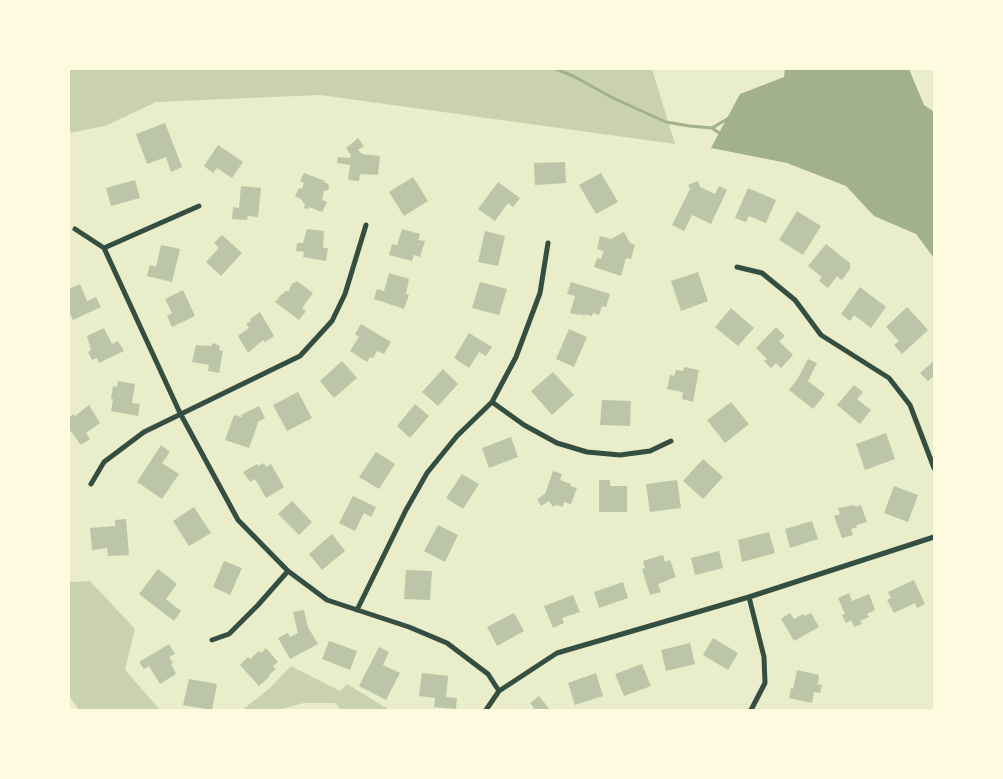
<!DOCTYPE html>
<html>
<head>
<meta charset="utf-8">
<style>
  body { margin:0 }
  #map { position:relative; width:1003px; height:779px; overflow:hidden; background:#e9edc9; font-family:Manrope,sans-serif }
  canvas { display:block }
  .frame { position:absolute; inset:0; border:70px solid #fefae0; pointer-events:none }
</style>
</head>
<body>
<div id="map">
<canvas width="1003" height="779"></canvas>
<div class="frame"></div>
</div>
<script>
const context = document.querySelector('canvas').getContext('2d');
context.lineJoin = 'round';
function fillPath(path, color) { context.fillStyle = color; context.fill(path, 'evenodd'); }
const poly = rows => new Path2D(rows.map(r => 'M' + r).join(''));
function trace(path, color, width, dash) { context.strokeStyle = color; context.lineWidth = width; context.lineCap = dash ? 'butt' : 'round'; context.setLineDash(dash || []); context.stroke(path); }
fillPath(poly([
  [69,69,652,69,675,144,320,95,156,102,105,126,69,133],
  [90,581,135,629,125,670,160,710,79,710,69,696,69,582],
  [291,666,340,691,347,684,388,709,387,710,341,710,335,703,304,703,277,710,242,710,270,688]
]), '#cad2ad');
fillPath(poly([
  [785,69,909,69,924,105,934,112,934,258,916,234,874,216,846,186,787,163,711,148,740,94,784,77]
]), '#a3b18a');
trace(poly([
  [556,69,573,76,613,98,666,122,690,126,712,128],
  [712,128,722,135],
  [712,128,729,118]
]), '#a3b18a', 3);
fillPath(poly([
  [165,123,182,167,171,172,166,157,147,164,136,134],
  [358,138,364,146,358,150,362,154,380,156,378,175,360,174,359,181,348,180,350,165,337,163,338,157,350,158,351,155,346,148],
  [218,145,243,162,232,178,217,168,213,173,204,166],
  [565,162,566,183,535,185,534,163],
  [304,173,325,181,324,182,328,184,329,187,328,190,324,191,322,200,327,202,322,212,309,207,308,209,304,208,305,205,301,199,295,196,299,188,302,189,304,183,300,181],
  [601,173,618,202,596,214,579,185],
  [413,177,428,201,404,216,389,192],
  [135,180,140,198,111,206,106,188],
  [698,181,700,187,715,194,719,186,727,190,711,224,692,215,684,231,672,225,690,189,688,185],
  [498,182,520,198,513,207,508,203,495,221,478,209],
  [241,186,261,188,258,217,248,216,247,220,232,219,233,207,239,208],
  [748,188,776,200,766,223,749,216,746,222,735,218],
  [797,211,821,226,803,255,779,240],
  [307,229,324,231,323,248,328,248,326,261,303,257,304,252,296,251,297,243,303,243],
  [402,229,420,234,418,240,425,241,420,257,414,255,412,261,389,255,392,244,397,245],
  [485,231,505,236,498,266,478,262],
  [624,232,630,243,635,245,631,259,626,258,621,276,594,267,597,258,601,259,604,251,597,249,600,236,611,239],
  [222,235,242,253,221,276,206,262,219,248,214,243],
  [826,244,850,263,850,269,842,280,837,276,828,288,819,281,822,277,808,266],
  [161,245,180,249,172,282,147,276,150,265,156,267],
  [698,272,708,301,681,311,671,281],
  [389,273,409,279,406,294,409,295,404,309,374,299,377,289,384,291],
  [297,281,313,293,302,308,306,311,299,320,275,302,281,295,286,291,290,291,289,289,293,283,295,283],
  [480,282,507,289,499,315,472,308],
  [571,282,610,294,606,307,602,306,599,315,593,313,592,316,585,314,585,316,580,314,579,315,570,313,575,296,567,294],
  [80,284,87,301,96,297,101,307,73,320,69,311,69,289],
  [860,287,886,307,871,328,854,315,850,321,841,314],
  [183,290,195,316,172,327,167,316,172,313,165,299],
  [907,307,928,330,902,354,894,345,899,341,886,327],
  [731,308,754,328,738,346,715,327],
  [260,312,274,336,265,342,263,340,248,353,238,336,249,328,246,324,251,321,250,319],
  [361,324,391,342,384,354,377,351,373,358,370,357,367,362,350,351,359,337,355,334],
  [776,327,785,336,779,341,793,355,781,368,776,363,771,368,764,361,767,359,756,348],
  [104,328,112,344,118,341,124,351,99,363,97,358,92,360,88,352,91,350,87,336],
  [569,329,587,337,574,367,556,359],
  [469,333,492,347,486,356,479,352,469,368,454,358],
  [213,343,220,346,219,350,223,351,219,373,208,371,209,365,192,362,196,345,211,346],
  [808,359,817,363,808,381,825,394,813,409,789,390,798,378],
  [342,361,357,378,334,398,320,381],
  [934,361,934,376,928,381,920,373],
  [684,367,699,370,693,402,682,399,683,392,667,389,670,375,674,376,676,370,683,371],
  [443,369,458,384,438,406,422,392],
  [553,372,574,395,552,415,531,391],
  [118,381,135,384,132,403,140,404,138,416,111,411,113,399,111,399,113,386,117,387],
  [854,385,863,392,857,399,871,410,860,424,837,405],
  [298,392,312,418,287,431,273,405],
  [602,400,631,401,630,426,600,425],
  [731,402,749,424,725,443,707,420],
  [415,404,429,416,410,438,397,426],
  [89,405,100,423,86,433,90,439,81,445,69,429,69,418,73,414,75,416],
  [259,406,265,418,256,423,258,423,249,448,225,440,234,415,241,417,242,417,241,415],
  [886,433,895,459,865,470,856,444],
  [511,437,518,457,489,468,482,448],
  [161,445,170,452,162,463,179,474,162,499,137,482],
  [376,452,395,464,379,489,359,477],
  [703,459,723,477,703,499,683,481],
  [264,463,266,467,271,464,284,487,266,498,255,479,250,482,243,472,257,464,258,466],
  [553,471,562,474,560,480,571,484,570,486,577,488,571,504,564,502,563,507,556,505,553,507,549,501,541,506,537,499,545,494],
  [462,474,479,484,463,509,446,498],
  [599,480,610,480,610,486,627,486,627,512,599,512],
  [677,480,681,508,650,512,646,484],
  [894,486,918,495,908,522,884,513],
  [353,496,376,507,371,517,364,513,355,531,339,523],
  [292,501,312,522,299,535,278,514],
  [854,505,855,507,861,505,867,522,856,525,857,527,851,529,853,535,842,538,834,516,840,514,838,508],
  [194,507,211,533,189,546,173,521],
  [126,519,129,555,108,556,107,548,92,550,90,528,115,526,115,520],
  [812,521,818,539,790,548,785,529],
  [438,525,458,535,445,562,424,551],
  [769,532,775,553,742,562,738,540],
  [332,534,345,551,322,570,309,554],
  [719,551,723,568,695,575,691,558],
  [663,555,665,562,670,560,676,577,658,584,661,592,650,595,642,569,645,568,643,561],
  [224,561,242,568,230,595,213,587],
  [158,569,177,584,166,599,181,611,174,621,139,594],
  [406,570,432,571,430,600,404,599],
  [914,580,925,604,917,608,915,603,894,613,887,600,891,598,888,592],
  [623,582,628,598,599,608,594,592],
  [849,593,852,601,869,594,875,610,867,614,869,617,860,621,862,624,854,627,851,620,846,623,842,615,845,614,838,598],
  [573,595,580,612,562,618,564,623,553,628,544,606],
  [304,610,308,627,318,644,290,659,278,638,288,633,290,637,298,633,293,612],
  [514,613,524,631,497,646,487,627],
  [790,613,794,619,803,614,805,616,811,613,819,627,794,641,781,619],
  [713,638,738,653,728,670,703,655],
  [329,641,357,651,350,670,322,659],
  [690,643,695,664,666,671,661,650],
  [169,644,175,654,169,657,173,663,171,664,176,674,160,684,149,666,144,669,139,662],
  [379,647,389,652,383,665,400,673,386,700,359,686],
  [266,648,278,662,273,666,276,669,269,675,270,676,259,686,240,665,248,657,250,659,259,651,261,653],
  [642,664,651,686,624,696,615,674],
  [797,670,819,675,818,683,816,684,822,685,820,693,814,692,812,703,789,698,791,688,793,689],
  [422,673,448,676,446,697,457,698,456,709,434,707,435,698,419,696],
  [596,673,603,696,575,705,568,683],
  [189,679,217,684,212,710,183,705],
  [539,696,550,710,531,710,534,708,530,703]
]), '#bcc5a7');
trace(poly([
  [75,229,104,248,180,413,238,520,288,571,327,600,409,627,447,643,488,674,499,691],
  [104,248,199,206],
  [737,267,762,273,795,300,821,335,889,378,910,405,934,468],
  [492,402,524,425,557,443,587,452,620,455,650,451,671,441],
  [91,484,104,462,144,432,300,356,332,321,345,294,366,225],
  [749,597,764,657,765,683,751,710],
  [357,610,406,510,427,473,457,436,492,402,516,357,540,293,548,243],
  [212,640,229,634,258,605,288,571],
  [486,710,499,691,557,653,749,597,934,537]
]), '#344e41', 5);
</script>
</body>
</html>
